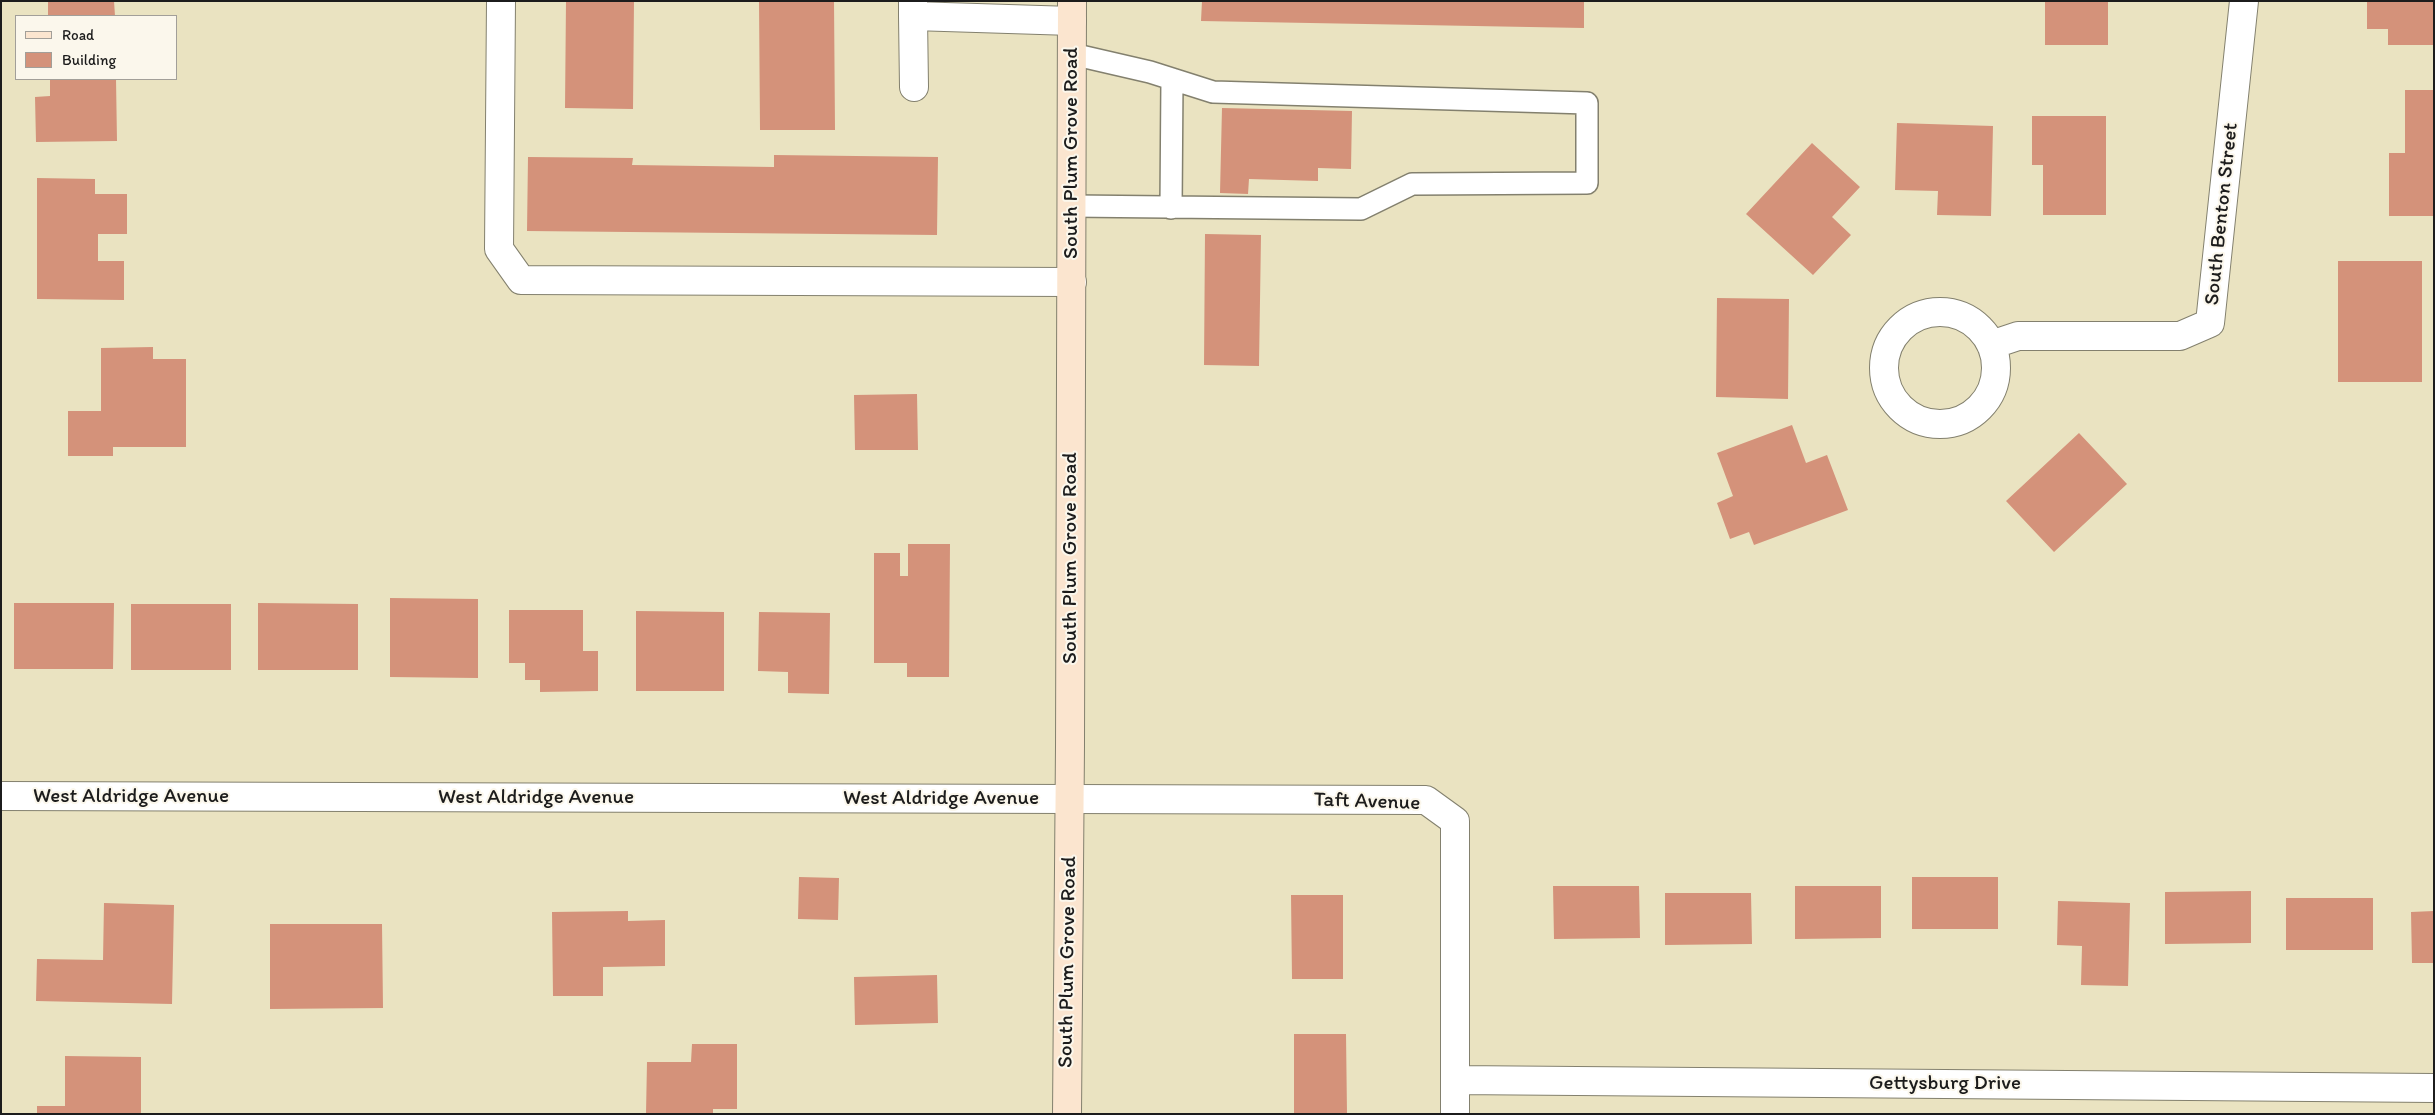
<!DOCTYPE html>
<html>
<head>
<meta charset="utf-8">
<style>
  body { margin:0 }
  #map { position:relative; width:2435px; height:1115px; overflow:hidden; background:#eae3c1; font-family:Itim,sans-serif }
  canvas { display:block }
  .frame { position:absolute; inset:0; border:2px solid #1c1c1c; pointer-events:none }
  .legend { position:absolute; left:15px; top:15px; width:162px; height:65px; box-sizing:border-box; background:#fbf7ec; border:1px solid #a29f99; margin:0; padding:6px 9px; list-style:none; font-size:15px; color:#1c1c1c }
  .legend li { display:flex; align-items:center; gap:10px; height:25px }
  .legend b { width:25px; border:1px solid #a29f99 }
</style>
</head>
<body>
<div id="map">
<canvas width="2435" height="1115"></canvas>
<div class="frame"></div>
<ul class="legend">
<li><b style="height:6px;background:#fbe5cf"></b>Road</li>
<li><b style="height:14px;background:#d4927a"></b>Building</li>
</ul>
</div>
<script>
const context = document.querySelector('canvas').getContext('2d');
context.lineJoin = 'round';
function fillPath(path, color) { context.fillStyle = color; context.fill(path, 'evenodd'); }
const poly = rows => new Path2D(rows.map(r => 'M' + r).join(''));
function trace(path, color, width, dash) { context.strokeStyle = color; context.lineWidth = width; context.lineCap = dash ? 'butt' : 'round'; context.setLineDash(dash || []); context.stroke(path); }
function drawText(font, color, halo, rows, align = 'center') {
  context.font = font + ' Itim,sans-serif'; context.lineWidth = 4; context.setLineDash([]); context.textBaseline = 'middle'; context.strokeStyle = halo; context.fillStyle = color; for (const [text, x, y, turn = 0] of rows) {
    context.save(); context.translate(x, y); context.rotate((+turn || 0) * Math.PI / 180); context.textAlign = isNaN(turn) ? turn : align; if (halo) context.strokeText(text, 0, 0); context.fillText(text, 0, 0); context.restore();
  }
}
fillPath(poly([
  [114,1,115,16,48,16,48,2],
  [566,1,634,1,633,109,565,108],
  [759,1,834,1,835,130,760,130],
  [1202,1,1584,1,1584,28,1201,21],
  [2045,1,2108,1,2108,45,2045,45],
  [2367,1,2434,1,2434,45,2388,45,2388,29,2367,29],
  [50,79,116,79,117,141,36,142,35,97,50,96],
  [2405,90,2434,90,2434,216,2389,216,2389,153,2405,153],
  [1222,108,1352,111,1351,169,1318,168,1318,181,1249,179,1248,194,1220,193],
  [2032,116,2106,116,2106,215,2043,215,2043,165,2032,165],
  [1897,123,1993,126,1991,216,1937,215,1938,191,1895,190],
  [1812,143,1860,187,1832,217,1851,235,1813,275,1746,214],
  [774,155,938,157,937,235,527,231,528,157,633,158,632,165,774,167],
  [37,178,95,179,95,194,127,194,127,234,98,234,98,261,124,261,124,300,37,299],
  [1205,234,1261,235,1259,366,1204,365],
  [2338,261,2422,261,2422,382,2338,382],
  [1717,298,1789,299,1788,399,1716,397],
  [153,347,153,359,186,359,186,447,113,447,113,456,68,456,68,411,101,411,101,348],
  [917,394,918,450,855,450,854,395],
  [1792,425,1806,463,1827,455,1848,510,1754,545,1749,532,1730,539,1717,503,1733,496,1717,453],
  [2079,433,2127,484,2054,552,2006,501],
  [908,544,950,544,949,677,907,677,907,663,874,663,874,553,900,553,900,576,908,576],
  [390,598,478,599,478,678,390,677],
  [14,603,114,603,113,669,14,669],
  [258,603,358,604,358,670,258,670],
  [131,604,231,604,231,670,131,670],
  [509,610,583,610,583,651,598,651,598,691,540,692,540,680,525,680,525,663,509,663],
  [636,611,724,612,724,691,636,691],
  [759,612,830,613,829,694,788,693,788,672,758,671],
  [799,877,839,878,838,920,798,919],
  [1912,877,1998,877,1998,929,1912,929],
  [1553,886,1639,886,1640,938,1554,939],
  [1795,886,1881,886,1881,938,1795,939],
  [2251,891,2251,943,2165,944,2165,892],
  [1665,893,1751,893,1752,944,1665,945],
  [1291,895,1343,895,1343,979,1292,979],
  [2286,898,2373,898,2373,950,2286,950],
  [2058,901,2130,903,2128,986,2081,985,2082,946,2057,945],
  [104,903,174,905,172,1004,36,1001,37,959,103,960],
  [628,911,628,921,665,920,665,966,603,967,603,996,553,996,552,912],
  [2434,911,2434,963,2412,963,2411,912],
  [270,924,382,924,383,1008,270,1009],
  [937,975,938,1023,855,1025,854,977],
  [1294,1034,1346,1034,1347,1114,1294,1114],
  [692,1044,737,1044,737,1109,713,1109,713,1114,646,1114,647,1062,691,1062],
  [65,1056,141,1057,141,1114,37,1114,37,1106,65,1106]
]), '#d4927a');
const service = poly([
  [1071,206,1361,209,1412,184,1587,183,1587,103,1213,92,1150,72,1072,54],
  [1171,208,1172,79]
]);
const minor = poly([
  [501,1,499,249,521,280,1072,282],
  [913,1,913,16,1072,21],
  [913,16,914,87],
  '1884 368a56 56 0 1 1 112 0a56 56 0 1 1-112 0Z',
  [1991,345,2018,336,2180,336,2210,323,2244,1],
  [1,796,1426,800,1455,821,1455,1114],
  [1455,1080,2434,1088]
]);
const secondary = poly([
  [1067,1114,1070,746,1072,1]
]);
trace(service, '#83806e', 24);
trace(minor, '#83806e', 30);
trace(secondary, '#83806e', 30);
trace(service, '#fff', 21);
trace(minor, '#fff', 28);
trace(secondary, '#fbe5cf', 28);
drawText('21px', '#1c1c1c', '#fbf7ec', [
  ["South Plum Grove Road",1072,153,-90],
  ["South Benton Street",2222,214,-84],
  ["South Plum Grove Road",1071,558,-90],
  ["West Aldridge Avenue",131,797],
  ["West Aldridge Avenue",536,798],
  ["West Aldridge Avenue",941,799],
  ["Taft Avenue",1367,802,2],
  ["South Plum Grove Road",1068,962,-89],
  ["Gettysburg Drive",1945,1084]
]);
</script>
</body>
</html>
